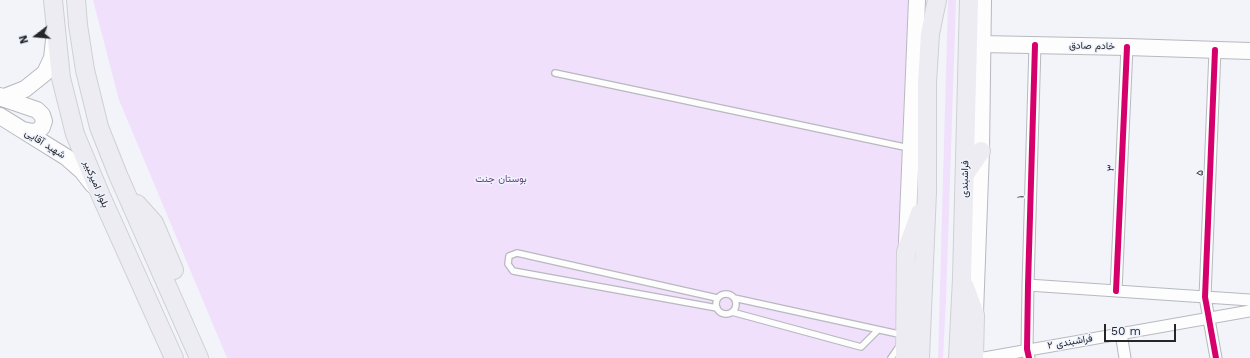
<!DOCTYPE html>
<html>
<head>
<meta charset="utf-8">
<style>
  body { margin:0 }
  #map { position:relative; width:1250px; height:358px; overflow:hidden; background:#f2f4fa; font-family:"Work Sans",sans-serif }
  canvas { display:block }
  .north { position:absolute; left:16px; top:16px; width:40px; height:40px; -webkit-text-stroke:3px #eff3fe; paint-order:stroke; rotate:254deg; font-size:11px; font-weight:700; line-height:16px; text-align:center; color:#24262a }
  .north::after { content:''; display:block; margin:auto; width:14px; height:18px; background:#24262a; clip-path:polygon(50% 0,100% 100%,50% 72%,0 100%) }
  .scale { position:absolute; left:1104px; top:324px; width:72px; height:18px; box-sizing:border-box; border:2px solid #24262a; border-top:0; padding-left:5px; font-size:12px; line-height:14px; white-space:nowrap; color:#24262a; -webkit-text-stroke:3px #eff3fe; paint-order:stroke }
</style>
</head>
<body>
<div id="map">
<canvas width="1250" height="358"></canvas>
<div class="north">N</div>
<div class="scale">50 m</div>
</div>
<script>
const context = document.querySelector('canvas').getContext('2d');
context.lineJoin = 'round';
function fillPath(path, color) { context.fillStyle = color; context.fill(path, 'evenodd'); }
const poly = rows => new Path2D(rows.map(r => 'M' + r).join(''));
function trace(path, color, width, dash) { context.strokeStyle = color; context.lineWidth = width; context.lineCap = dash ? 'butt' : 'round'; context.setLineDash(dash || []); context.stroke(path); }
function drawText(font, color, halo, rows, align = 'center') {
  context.font = font + ' "Work Sans",Vazirmatn,sans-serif'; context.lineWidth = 3; context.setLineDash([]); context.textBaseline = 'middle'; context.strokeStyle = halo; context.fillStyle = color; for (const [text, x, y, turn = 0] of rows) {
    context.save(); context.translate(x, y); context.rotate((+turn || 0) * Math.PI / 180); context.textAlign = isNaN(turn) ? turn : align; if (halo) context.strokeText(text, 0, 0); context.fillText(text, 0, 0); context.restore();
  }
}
fillPath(poly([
  [93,0,909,0,899,324,894,358,227,358,119,100],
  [948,0,956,0,946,301,943,358,938,358]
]), '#f1e0fc');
const lane = poly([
  [555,73,909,148],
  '716 304a10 10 0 1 1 20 0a10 10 0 1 1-20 0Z',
  [734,298,903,335],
  [717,308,513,271,508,264,509,256,517,253,717,298],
  [732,312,861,347,877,331],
  [891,358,900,345]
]);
const street = poly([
  [1215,50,1205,297,1216,358],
  [1028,285,1250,300],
  [1116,291,1127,47],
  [1121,333,1125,358],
  [984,358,1250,311],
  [1029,358,1027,349,1028,285,1035,45]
]);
const secondary = poly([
  [982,44,1127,47,1250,51],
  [0,96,2,98,25,89,45,73,52,58,54,40],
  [2,98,37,110,42,115,44,121,42,127,38,131,32,132,23,130],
  [0,116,66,157,82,171,93,185],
  [907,242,917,0],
  [975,313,981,151,983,0]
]);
const primary = poly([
  [53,0,61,78,75,134,101,196,174,358],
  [76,0,78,25,85,70,99,127,118,175,199,358],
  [965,174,981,151],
  [137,204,154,223,174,270],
  [965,287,975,315,974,358],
  [905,358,906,252,920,213],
  [920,358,927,192,927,83,930,34,937,0],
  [958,358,962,278,969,0]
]);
trace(lane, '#b7b9be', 8);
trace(street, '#b7b9be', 13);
trace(secondary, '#b7b9be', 18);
trace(primary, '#ced0d3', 20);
trace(lane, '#fdfdfe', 5.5);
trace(street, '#fdfdfe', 11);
trace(secondary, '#fdfdfe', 16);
trace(primary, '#edecf2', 18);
trace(poly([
  [1215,50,1205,297,1216,358],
  [1116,291,1127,47],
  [1029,358,1027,349,1028,285,1035,45]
]), '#d6006c', 6);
drawText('10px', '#24262a', '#eff3fe', [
  ["خادم صادق",1092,46,1],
  ["شهید آقایی",45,144,32],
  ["۳",1111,168,-87],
  ["۵",1200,173,-88],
  ["فراشبندی",965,179,-89],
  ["بلوار امیرکبیر",96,184,67],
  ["۱",1021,197,-88],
  ["۲ فراشبندی",1070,342,-10]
]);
drawText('10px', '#6d3981', '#eff3fe', [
  ["بوستان جنت",501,179]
]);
</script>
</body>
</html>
